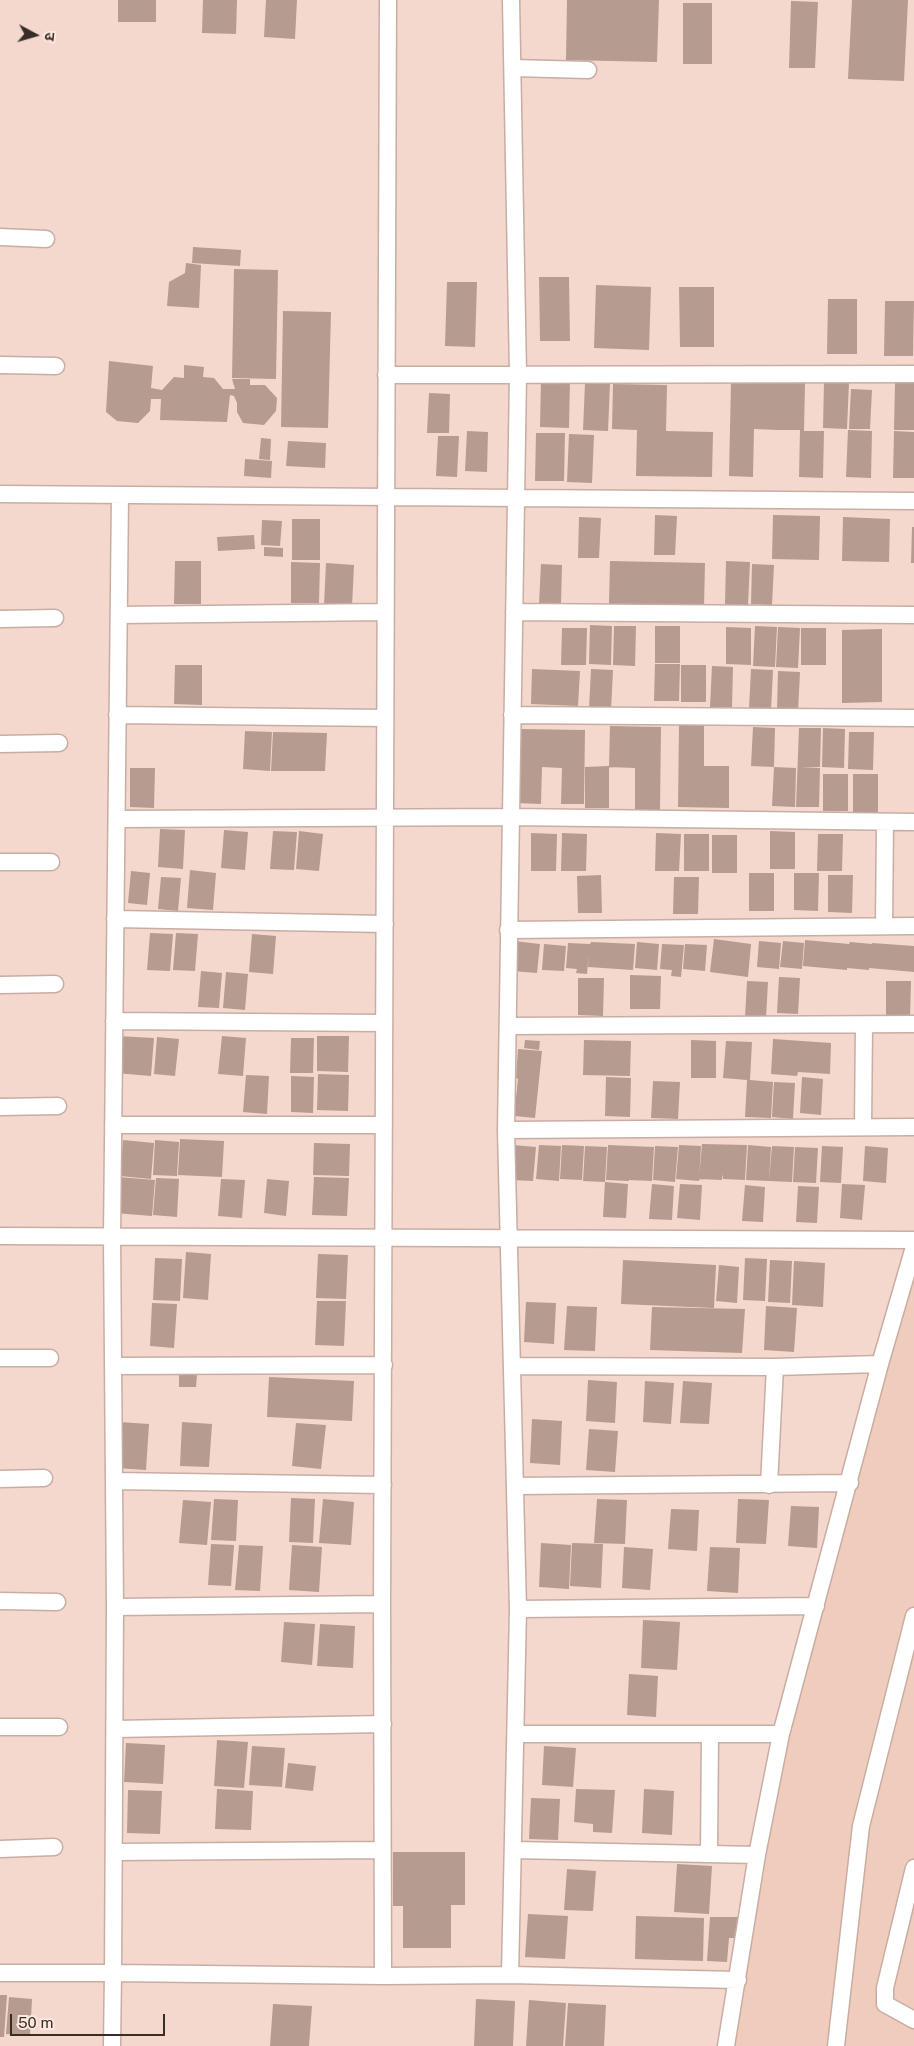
<!DOCTYPE html>
<html>
<head>
<meta charset="utf-8">
<style>
  body { margin:0 }
  #map { position:relative; width:914px; height:2046px; overflow:hidden; background:#f4d8cd; font-family:"Public Sans","Noto Sans Devanagari",sans-serif }
  canvas { display:block }
  .north { position:absolute; left:10px; top:10px; width:50px; height:50px; -webkit-text-stroke:4px #fee7dd; paint-order:stroke; rotate:96deg; font-size:14px; font-weight:700; line-height:20px; text-align:center; color:#372c28 }
  .north::after { content:''; display:block; margin:auto; width:18px; height:22px; background:#372c28; clip-path:polygon(50% 0,100% 100%,50% 72%,0 100%) }
  .scale { position:absolute; left:10px; top:2014px; width:155px; height:22px; box-sizing:border-box; border:2px solid #372c28; border-top:0; padding-left:6px; font-size:15px; line-height:18px; white-space:nowrap; color:#372c28; -webkit-text-stroke:4px #fee7dd; paint-order:stroke }
</style>
</head>
<body>
<div id="map">
<canvas width="914" height="2046"></canvas>
<div class="north">उ</div>
<div class="scale">50 m</div>
</div>
<script>
const context = document.querySelector('canvas').getContext('2d');
context.lineJoin = 'round';
function fillPath(path, color) { context.fillStyle = color; context.fill(path, 'evenodd'); }
const poly = rows => new Path2D(rows.map(r => 'M' + r).join(''));
function trace(path, color, width, dash) { context.strokeStyle = color; context.lineWidth = width; context.lineCap = dash ? 'butt' : 'round'; context.setLineDash(dash || []); context.stroke(path); }
fillPath(poly([
  [914,1246,914,2046,728,2046,765,1788]
]), '#f0ccbd');
fillPath(poly([
  [118,0,156,0,156,22,118,22],
  [203,0,237,0,236,34,202,33],
  [266,0,297,0,295,39,264,37],
  [567,0,659,0,657,62,566,60],
  [852,0,908,0,904,81,848,79],
  [791,1,818,2,815,68,789,68],
  [683,3,712,3,712,64,683,64],
  [193,247,241,250,240,266,192,263],
  [186,263,201,265,199,308,167,306,169,282,185,273],
  [234,269,278,270,276,379,232,378],
  [539,277,569,277,570,341,540,341],
  [447,282,477,282,475,347,445,346],
  [596,285,651,287,649,350,594,348],
  [679,287,714,287,714,347,680,347],
  [828,299,857,299,857,354,827,354],
  [885,301,914,301,913,356,884,356],
  [283,311,331,312,328,428,281,427],
  [109,361,153,366,151,388,162,390,174,377,184,378,184,365,204,367,203,377,214,378,223,389,235,389,232,379,250,379,250,385,265,385,277,398,276,411,264,425,243,423,237,412,237,403,234,396,230,395,227,422,160,420,161,399,151,399,150,411,138,423,117,421,106,412],
  [541,380,570,380,569,428,540,427],
  [731,382,805,383,804,431,824,431,823,478,799,477,800,430,779,430,754,429,753,477,729,476],
  [824,382,849,382,847,429,823,428],
  [585,383,610,384,608,431,583,430],
  [895,383,914,383,914,430,894,430],
  [613,384,667,385,666,431,713,432,712,477,636,476,637,430,612,429],
  [851,389,872,390,870,429,849,429],
  [429,393,450,394,449,433,427,433],
  [848,430,872,431,871,478,846,477],
  [467,431,488,432,487,472,465,471],
  [894,431,914,432,914,478,893,478],
  [536,433,565,433,564,481,535,481],
  [569,434,594,435,592,483,567,482],
  [438,436,459,436,457,477,436,476],
  [261,438,271,439,270,460,259,459],
  [288,441,326,443,325,468,286,466],
  [245,459,272,461,271,478,244,476],
  [655,515,677,516,675,555,654,555],
  [773,515,820,516,819,560,772,559],
  [579,517,601,518,599,558,578,558],
  [843,517,890,519,889,562,842,561],
  [292,519,320,519,320,560,292,560],
  [262,520,282,521,280,546,261,545],
  [912,527,914,527,914,563,911,563],
  [254,535,255,549,218,551,217,537],
  [264,547,283,548,283,557,264,556],
  [175,561,201,561,201,604,174,604],
  [610,561,705,563,704,607,609,604],
  [726,561,750,562,748,605,725,605],
  [291,562,320,563,319,603,291,603],
  [326,563,354,565,352,607,324,606],
  [541,564,562,565,561,605,539,604],
  [752,564,774,565,772,605,751,604],
  [590,625,612,626,611,665,589,664],
  [614,626,636,626,635,666,613,665],
  [655,626,680,626,680,663,655,663],
  [755,626,777,627,775,667,753,666],
  [726,627,751,628,751,665,726,664],
  [778,627,800,628,798,668,776,667],
  [562,628,587,628,586,665,561,665],
  [801,628,826,628,826,665,801,665],
  [882,629,882,702,842,703,842,630],
  [655,664,680,664,679,701,654,701],
  [175,665,202,665,202,705,174,704],
  [681,665,706,665,706,702,681,702],
  [712,666,733,667,732,707,710,707],
  [532,669,580,671,578,706,531,704],
  [591,669,613,670,611,710,589,709],
  [751,669,773,670,771,710,749,709],
  [778,671,800,672,798,712,777,711],
  [679,724,704,724,704,766,729,766,729,808,678,807],
  [610,726,661,727,660,810,635,810,635,768,609,767],
  [753,727,775,728,774,767,751,766],
  [799,728,821,728,820,767,801,767,820,768,819,807,796,807],
  [823,728,845,729,844,768,822,767],
  [518,729,585,730,584,804,561,804,562,768,542,767,541,804,516,803],
  [245,731,272,732,270,771,243,769],
  [273,732,327,733,325,771,271,771],
  [849,732,874,732,873,770,848,769],
  [609,766,609,808,585,808,585,767],
  [774,767,796,768,795,807,772,806],
  [130,768,155,768,154,808,130,807],
  [823,774,848,774,848,811,823,811],
  [853,774,878,774,878,812,853,812],
  [160,829,185,830,183,869,158,867],
  [224,830,248,832,245,870,221,868],
  [273,831,297,832,294,870,270,869],
  [299,831,323,834,319,871,296,869],
  [770,831,795,832,795,869,770,869],
  [531,833,557,834,556,871,531,871],
  [562,833,587,834,586,871,561,871],
  [656,833,681,834,679,871,655,871],
  [684,834,709,834,709,871,684,871],
  [818,834,843,834,842,871,817,871],
  [712,835,737,835,737,873,712,873],
  [190,870,216,873,213,910,187,908],
  [131,871,150,873,147,905,128,903],
  [749,873,774,873,774,911,749,911],
  [794,873,819,873,818,911,794,910],
  [601,875,602,913,578,913,577,876],
  [828,875,853,875,852,913,828,912],
  [161,877,181,878,178,911,158,909],
  [674,877,699,877,698,914,673,914],
  [150,933,173,934,170,971,147,970],
  [176,933,198,934,195,971,173,970],
  [252,934,276,936,273,974,249,972],
  [714,939,751,944,748,977,710,972],
  [805,940,849,944,850,942,872,944,872,943,914,946,914,972,869,968,869,970,847,968,847,970,803,966],
  [514,941,540,944,537,973,512,971],
  [759,941,781,943,779,969,757,967],
  [783,941,804,943,802,969,780,967],
  [591,942,635,944,633,970,588,967,589,953,587,974,576,973,577,969,566,968,568,943,590,944],
  [637,942,659,944,657,970,635,968],
  [544,944,566,946,564,971,542,970],
  [662,944,684,945,681,977,671,976,672,970,660,969],
  [685,944,707,945,705,971,683,969],
  [201,971,222,973,219,1008,198,1007],
  [226,972,248,974,245,1010,223,1008],
  [630,975,661,976,660,1009,630,1009],
  [779,977,800,978,798,1014,777,1013],
  [578,978,604,978,603,1016,578,1015],
  [747,981,768,982,766,1018,745,1017],
  [886,981,911,981,910,1018,886,1018],
  [117,1036,154,1038,151,1076,115,1073],
  [222,1036,246,1038,243,1076,218,1074],
  [317,1036,349,1036,348,1072,317,1071],
  [157,1037,179,1039,175,1076,154,1074],
  [291,1038,314,1038,313,1073,290,1073],
  [773,1039,831,1043,830,1074,798,1072,797,1076,771,1074],
  [525,1040,540,1041,539,1050,524,1048],
  [584,1040,631,1041,630,1076,583,1075],
  [691,1040,716,1041,716,1078,691,1078],
  [726,1041,752,1042,750,1080,773,1082,771,1118,745,1117,747,1080,723,1078],
  [518,1049,542,1051,535,1118,514,1116,518,1079,516,1078],
  [318,1074,349,1075,348,1111,317,1110],
  [246,1075,269,1076,267,1114,243,1112],
  [291,1076,314,1077,313,1113,291,1112],
  [606,1077,631,1078,630,1117,605,1116],
  [802,1077,823,1079,821,1115,800,1113],
  [653,1081,680,1082,678,1119,651,1118],
  [774,1082,795,1083,793,1119,772,1117],
  [180,1139,224,1141,222,1177,178,1175],
  [123,1140,154,1143,151,1179,120,1176],
  [155,1140,179,1142,177,1176,153,1175],
  [314,1143,350,1144,349,1176,313,1175],
  [702,1144,747,1145,745,1180,723,1179,722,1174,722,1180,699,1179],
  [513,1145,536,1147,533,1181,511,1180],
  [539,1145,561,1146,559,1181,536,1179],
  [562,1145,584,1146,582,1180,560,1179],
  [608,1145,654,1147,652,1181,629,1180,629,1175,629,1181,606,1180],
  [679,1145,701,1146,699,1181,676,1179],
  [748,1145,771,1147,769,1181,746,1180],
  [585,1146,607,1147,605,1182,583,1181],
  [655,1146,678,1147,675,1182,653,1180],
  [772,1146,794,1147,792,1182,769,1181],
  [822,1146,843,1147,841,1183,820,1182],
  [865,1146,888,1148,886,1183,863,1181],
  [795,1147,818,1148,816,1183,793,1182],
  [118,1177,155,1180,152,1216,115,1213],
  [314,1177,349,1178,347,1216,312,1215],
  [156,1178,179,1179,177,1217,153,1215],
  [221,1179,245,1180,242,1218,218,1216],
  [267,1179,289,1181,286,1216,264,1213],
  [605,1182,628,1184,626,1218,603,1217],
  [652,1184,674,1186,672,1220,649,1219],
  [680,1184,702,1185,700,1220,677,1218],
  [842,1184,865,1185,862,1220,840,1218],
  [745,1185,765,1187,763,1222,742,1221],
  [798,1186,819,1187,817,1223,796,1222],
  [186,1252,211,1254,208,1300,183,1298],
  [318,1254,348,1255,346,1299,316,1298],
  [155,1258,182,1259,180,1301,153,1300],
  [745,1258,767,1259,765,1301,743,1300],
  [623,1260,716,1265,714,1308,621,1304],
  [770,1260,792,1261,790,1303,768,1302],
  [794,1261,825,1263,823,1307,792,1305],
  [719,1265,739,1267,737,1303,716,1301],
  [317,1301,346,1301,344,1346,315,1345],
  [526,1302,556,1303,554,1344,524,1342],
  [152,1303,177,1304,174,1348,150,1346],
  [567,1306,597,1307,595,1351,564,1350],
  [766,1306,797,1308,794,1352,764,1350],
  [652,1307,745,1309,742,1353,650,1350],
  [179,1374,197,1374,196,1387,179,1387],
  [269,1377,354,1381,352,1421,267,1417],
  [588,1380,617,1382,615,1423,586,1421],
  [645,1381,674,1383,671,1424,643,1422],
  [683,1381,712,1383,709,1424,680,1423],
  [532,1419,562,1421,560,1465,530,1463],
  [119,1422,149,1424,146,1470,115,1468],
  [182,1422,212,1424,209,1467,180,1466],
  [296,1423,326,1425,321,1469,292,1466],
  [589,1429,618,1431,615,1472,586,1470],
  [291,1498,315,1499,313,1543,289,1542],
  [214,1499,238,1500,236,1541,211,1540],
  [323,1499,354,1502,351,1545,319,1543],
  [597,1499,627,1500,625,1544,594,1543],
  [738,1499,769,1500,766,1544,736,1543],
  [183,1500,211,1502,207,1545,179,1543],
  [791,1506,819,1507,817,1548,788,1546],
  [671,1509,699,1510,697,1551,668,1549],
  [541,1543,571,1545,569,1589,539,1587],
  [572,1543,603,1544,601,1588,570,1586],
  [211,1544,234,1545,231,1586,208,1585],
  [239,1545,263,1546,260,1591,235,1590],
  [292,1545,322,1547,319,1592,289,1590],
  [624,1547,653,1549,650,1590,622,1588],
  [710,1547,740,1548,738,1593,707,1591],
  [643,1620,680,1622,677,1670,641,1668],
  [284,1622,315,1624,312,1665,281,1662],
  [320,1624,355,1626,353,1668,317,1666],
  [629,1674,658,1676,656,1717,627,1715],
  [217,1740,248,1742,244,1788,214,1786],
  [126,1743,165,1745,163,1784,124,1782],
  [252,1746,285,1748,282,1787,249,1785],
  [544,1746,576,1748,573,1787,542,1785],
  [288,1763,316,1766,313,1791,285,1788],
  [217,1789,253,1791,251,1830,215,1829],
  [576,1789,615,1790,612,1833,593,1832,593,1824,574,1822],
  [644,1789,674,1791,672,1835,642,1833],
  [128,1790,162,1791,160,1834,127,1833],
  [531,1798,560,1799,558,1840,529,1839],
  [393,1852,465,1852,465,1905,451,1905,451,1948,403,1948,403,1906,393,1906],
  [677,1864,712,1866,709,1914,674,1912],
  [567,1869,596,1871,593,1911,564,1910],
  [528,1914,568,1916,565,1959,525,1957],
  [636,1916,704,1918,703,1961,635,1959],
  [710,1917,739,1917,737,1938,729,1938,727,1962,707,1961],
  [0,1995,7,1995,4,2037,0,2037],
  [9,1997,32,1999,30,2036,6,2034],
  [476,1999,515,2001,513,2046,474,2046],
  [529,2000,566,2003,563,2046,526,2046],
  [568,2003,606,2005,604,2046,565,2046],
  [273,2004,312,2006,309,2046,270,2046]
]), '#b59b90');
const minor = poly([
  [388,0,382,1604,383,1976,510,1975,738,1980],
  [513,68,588,70],
  [0,237,46,239],
  [0,365,56,366],
  [386,375,914,374],
  [0,494,914,501],
  [120,495,112,1236,115,1607,113,1973,383,1976],
  [514,612,914,615],
  [119,615,385,612],
  [0,619,55,618],
  [117,715,385,718],
  [512,715,914,718],
  [0,744,59,743],
  [117,819,510,817,914,822],
  [0,862,51,862],
  [115,919,385,924],
  [884,926,885,822],
  [508,930,914,926],
  [0,985,55,984],
  [114,1021,384,1023],
  [508,1026,914,1024],
  [0,1107,58,1106],
  [113,1125,384,1125],
  [863,1127,864,1025],
  [506,1130,914,1127],
  [0,1236,914,1240],
  [0,1358,50,1358],
  [114,1366,384,1365],
  [513,1366,775,1367,880,1364],
  [0,1479,44,1478],
  [114,1481,383,1485],
  [769,1485,775,1367],
  [516,1486,850,1483],
  [0,1601,57,1602],
  [115,1607,382,1604],
  [518,1609,816,1606],
  [0,1727,59,1727],
  [115,1729,383,1724],
  [517,1734,781,1734],
  [0,1849,54,1847],
  [514,1850,757,1855],
  [115,1852,382,1850],
  [709,1853,710,1734],
  [914,1868,885,1988,885,2004,914,2020],
  [0,1973,113,1973,112,2046],
  [510,1975,518,1609,506,1130,518,374,511,0],
  [726,2046,757,1855,781,1734,880,1364,914,1247],
  [836,2046,861,1826,914,1616]
]);
trace(minor, '#c8ada2', 19);
trace(minor, '#fff', 16);
</script>
</body>
</html>
